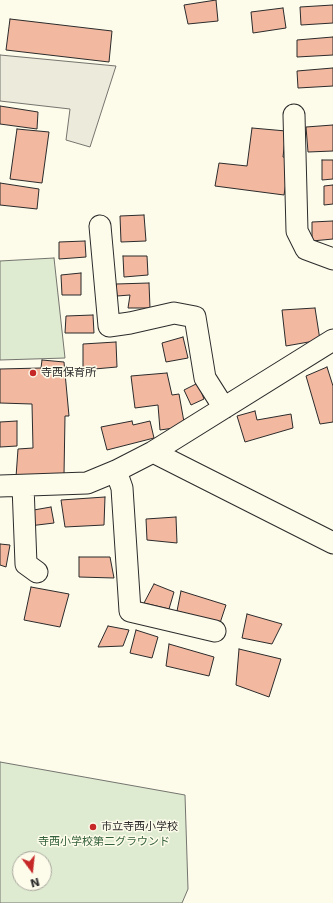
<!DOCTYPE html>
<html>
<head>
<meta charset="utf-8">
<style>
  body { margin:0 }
  #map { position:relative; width:333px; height:903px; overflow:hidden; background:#fdfbea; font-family:"DejaVu Sans",sans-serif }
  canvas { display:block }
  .north { position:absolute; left:12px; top:851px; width:40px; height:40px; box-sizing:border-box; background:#fdfbea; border:1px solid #a9a89e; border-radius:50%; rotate:165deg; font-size:11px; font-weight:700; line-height:16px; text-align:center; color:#2b2b2b }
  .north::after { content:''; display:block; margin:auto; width:14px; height:18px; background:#c62828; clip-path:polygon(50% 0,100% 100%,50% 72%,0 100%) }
</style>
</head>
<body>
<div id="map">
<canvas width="333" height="903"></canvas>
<div class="north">N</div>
</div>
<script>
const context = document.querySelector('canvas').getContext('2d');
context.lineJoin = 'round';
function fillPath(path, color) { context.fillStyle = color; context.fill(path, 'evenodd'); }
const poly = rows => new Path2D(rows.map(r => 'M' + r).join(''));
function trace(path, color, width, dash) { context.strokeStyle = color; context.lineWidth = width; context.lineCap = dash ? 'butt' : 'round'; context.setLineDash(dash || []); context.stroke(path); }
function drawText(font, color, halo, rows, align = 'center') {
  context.font = font + ' "DejaVu Sans","Noto Sans JP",sans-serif'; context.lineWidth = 3; context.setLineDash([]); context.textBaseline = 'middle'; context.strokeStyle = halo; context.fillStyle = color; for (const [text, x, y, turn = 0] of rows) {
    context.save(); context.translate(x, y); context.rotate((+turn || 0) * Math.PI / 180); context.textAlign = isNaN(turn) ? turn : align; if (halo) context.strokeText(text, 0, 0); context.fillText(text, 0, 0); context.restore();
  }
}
const green = poly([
  [54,258,65,358,0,360,0,261,54,258],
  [0,762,185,795,188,889,182,903,0,903,0,762],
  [20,859,44,859,44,883,20,883,20,859]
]);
fillPath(green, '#deebd1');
trace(green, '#74746e', 1);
const parking = poly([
  [0,55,116,66,90,147,66,140,70,109,0,101,0,55]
]);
fillPath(parking, '#eceadb');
trace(parking, '#74746e', 1);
const building = poly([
  [216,0,218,21,188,24,184,5,216,0],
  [333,5,333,23,301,25,300,7,333,5],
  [283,8,286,28,253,33,251,12,283,8],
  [10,19,112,31,109,62,6,50,10,19],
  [333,37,333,55,297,57,297,40,333,37],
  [333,68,333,86,298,88,297,71,333,68],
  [0,106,38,112,37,129,0,124,0,106],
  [333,125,333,151,308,152,306,127,333,125],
  [252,128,286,131,283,157,290,159,284,195,215,186,219,163,247,166,252,128],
  [17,129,49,132,42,183,10,179,17,129],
  [322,160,333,160,333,179,322,180,322,160],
  [0,183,39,189,37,209,0,205,0,183],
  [333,185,333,204,324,205,324,186,333,185],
  [144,215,146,241,121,242,120,216,144,215],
  [333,221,333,239,312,241,312,222,333,221],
  [85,241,86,257,59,259,59,242,85,241],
  [123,256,147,256,148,275,124,277,123,256],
  [81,273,81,295,62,295,61,275,81,273],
  [149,283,150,308,128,308,130,295,117,296,116,284,149,283],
  [315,308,320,340,286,346,282,310,315,308],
  [93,315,94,333,65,333,66,316,93,315],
  [183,337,188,358,166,362,162,343,183,337],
  [116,342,117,367,83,370,83,344,116,342],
  [42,360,64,362,69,416,65,416,64,475,16,477,18,449,33,448,32,404,0,403,0,369,41,368,42,360],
  [327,367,333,386,333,422,320,424,306,376,327,367],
  [167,373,172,395,179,394,184,422,174,428,160,430,158,405,135,408,131,376,167,373],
  [198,383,204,399,191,405,184,390,198,383],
  [255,411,257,420,291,414,293,428,245,442,237,416,255,411],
  [17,421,17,446,0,447,0,422,17,421],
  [132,421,133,425,150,421,154,438,107,450,101,427,132,421],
  [105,497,104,525,65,527,61,500,105,497],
  [51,507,54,523,29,526,28,511,51,507],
  [176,517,177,543,147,540,146,519,176,517],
  [0,544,10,545,6,567,0,565,0,544],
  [79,557,110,557,114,578,79,577,79,557],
  [154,584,174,592,169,609,144,603,154,584],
  [31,587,69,594,60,627,24,620,31,587],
  [181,591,226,605,220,623,177,611,181,591],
  [247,614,282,624,272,644,242,638,247,614],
  [108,626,129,630,123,646,98,647,108,626],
  [136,630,158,637,152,658,130,653,136,630],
  [169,644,214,657,209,676,166,666,169,644],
  [239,649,281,659,269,697,236,685,239,649]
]);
fillPath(building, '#f2b8a0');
trace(building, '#2b2b2b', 1);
const minor = poly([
  [294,115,297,231,306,249,333,259],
  [100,226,109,326,130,323,174,313,195,317,205,378,224,408],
  [153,452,333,543],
  [116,471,122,488,130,611,215,631],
  [0,486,87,483,116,471,153,452,333,340],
  [23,486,26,564,37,572]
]);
trace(minor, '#2b2b2b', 23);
trace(minor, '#fdfbea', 21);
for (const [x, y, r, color] of [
  [33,373,4,"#c62828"],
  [93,827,4,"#c62828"]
]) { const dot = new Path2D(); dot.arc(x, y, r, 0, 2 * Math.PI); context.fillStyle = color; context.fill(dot); trace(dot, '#fdfbea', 1.5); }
drawText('11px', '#2b2b2b', '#fdfbea', [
  ["寺西保育所",41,373],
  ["市立寺西小学校",101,827]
], 'left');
drawText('11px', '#34623c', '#fdfbea', [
  ["寺西小学校第二グラウンド",104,842]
]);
</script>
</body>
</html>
